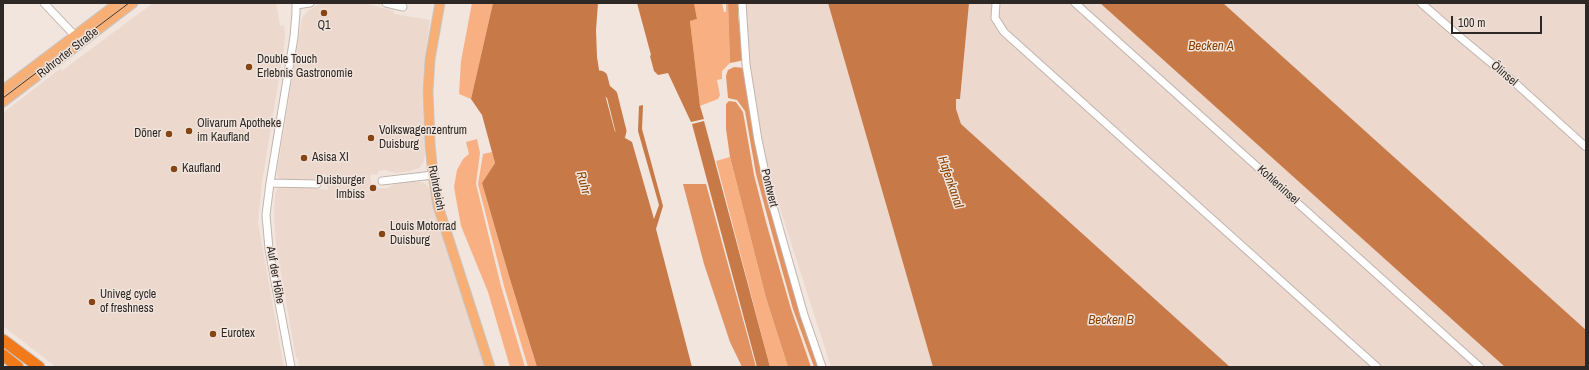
<!DOCTYPE html>
<html>
<head>
<meta charset="utf-8">
<style>
  body { margin:0 }
  #map { position:relative; width:1589px; height:370px; overflow:hidden; background:#f1e5dd; font-family:"Archivo Narrow",sans-serif }
  canvas { display:block }
  .frame { position:absolute; inset:0; border:4px solid #2d2825; pointer-events:none }
  .scale { position:absolute; left:1451px; top:16px; width:91px; height:18px; box-sizing:border-box; border:2px solid #2d2825; border-top:0; padding-left:5px; font-size:12px; line-height:14px; white-space:nowrap; color:#2d2825; -webkit-text-stroke:3px #f1e5dd; paint-order:stroke }
</style>
</head>
<body>
<div id="map">
<canvas width="1589" height="370"></canvas>
<div class="frame"></div>
<div class="scale">100 m</div>
</div>
<script>
const context = document.querySelector('canvas').getContext('2d');
context.lineJoin = 'round';
function fillPath(path, color) { context.fillStyle = color; context.fill(path, 'evenodd'); }
const poly = rows => new Path2D(rows.map(r => 'M' + r).join(''));
function trace(path, color, width, dash) { context.strokeStyle = color; context.lineWidth = width; context.lineCap = dash ? 'butt' : 'round'; context.setLineDash(dash || []); context.stroke(path); }
function drawText(font, color, halo, rows, align = 'center') {
  context.font = font + ' "Archivo Narrow",sans-serif'; context.lineWidth = 3; context.setLineDash([]); context.textBaseline = 'middle'; context.strokeStyle = halo; context.fillStyle = color; for (const [text, x, y, turn = 0] of rows) {
    context.save(); context.translate(x, y); context.rotate((+turn || 0) * Math.PI / 180); context.textAlign = isNaN(turn) ? turn : align; if (halo) context.strokeText(text, 0, 0); context.fillText(text, 0, 0); context.restore();
  }
}
fillPath(poly([
  [153,3,276,3,280,26,284,25,285,36,283,54,262,182,258,223,284,367,56,367,3,326,3,113,61,68,62,71,67,67],
  [320,3,363,3,394,11,394,14,430,20,425,53,422,90,425,155,423,163,419,168,411,171,395,173,385,170,378,171,378,174,370,175,372,190,374,191,375,188,388,188,395,184,406,182,422,182,427,185,430,191,437,219,485,367,299,367,298,358,296,358,276,245,274,216,275,194,277,189,280,187,312,188,328,190,325,173,317,178,307,181,279,180,277,173,302,18,308,11],
  [746,3,828,3,933,367,831,367,767,168,750,62,745,15],
  [969,3,1100,3,1505,367,1230,367,961,124,956,110,956,99,960,98],
  [1223,3,1586,3,1586,330]
]), '#ecd8cd');
fillPath(poly([
  [472,3,493,3,471,99,459,94,461,61],
  [694,3,722,3,724,12,726,12,726,3,728,3,730,63,722,71,722,79,717,80,720,95,718,99,700,106,690,21,697,19],
  [477,139,480,153,476,184,501,286,525,367,510,367,488,292,461,226,454,187,457,170,463,159,469,154,466,142],
  [492,152,495,163,482,183,509,276,537,367,528,367,504,286,478,184,483,154],
  [730,157,766,298,788,367,770,367,716,161]
]), '#f8b083');
fillPath(poly([
  [728,3,738,3,738,15,743,60,740,61,730,63],
  [734,67,744,68,755,141,766,193,801,316,819,367,814,367,793,309,777,252,756,174,745,111,737,100,728,98,726,76,728,70],
  [729,101,736,102,743,112,754,175,766,222,791,309,811,367,788,367,766,298,730,157,726,129,726,104],
  [683,184,706,184,756,367,742,367,730,342,704,264]
]), '#e29260');
fillPath(poly([
  [493,3,598,3,596,30,597,57,600,76,615,132,632,142,654,219,659,205,638,131,639,106,643,105,642,129,663,206,656,229,692,367,537,367,509,276,482,183,495,163,482,115,471,99],
  [637,3,694,3,697,19,690,21,700,106,704,119,691,122,668,73,658,75,654,71,650,56,651,55],
  [828,3,969,3,960,99,956,99,956,109,961,124,1230,367,933,367],
  [1100,3,1223,3,1586,330,1586,367,1505,367],
  [704,121,770,367,757,367,692,124]
]), '#c77947');
trace(poly([
  [600,76,602,77,605,89,612,95,621,131,620,135]
]), '#c77947', 11);
const minor = poly([
  [44,3,78,39],
  [386,3,403,7],
  [742,3,746,64,758,140,769,192,784,245,804,315,822,367],
  [996,3,995,18,1004,32,1377,367],
  [1075,3,1480,367],
  [1421,3,1460,37,1514,82,1586,147],
  [296,5,310,3],
  [382,181,433,175],
  [270,183,317,184],
  [291,367,269,249,266,215,270,183,294,37,296,13,296,3]
]);
const major = poly([
  [440,3,430,59,428,91,430,144,433,175,438,206,490,367],
  [3,90,118,3],
  [3,102,133,3]
]);
const highway = poly([
  [3,340,39,367],
  [3,355,18,367]
]);
trace(minor, '#c1b5ae', 9);
trace(major, '#c8c7c6', 11);
trace(highway, '#c8c7c6', 13);
trace(minor, '#fff', 7);
trace(major, '#f7af76', 9);
trace(highway, '#f17a1b', 11);
trace(poly([
  [3,98,129,3]
]), '#433d3a', 1);
for (const [x, y, r, color] of [
  [324,13,4,"#874514"],
  [249,67,4,"#874514"],
  [189,131,4,"#874514"],
  [169,134,4,"#874514"],
  [371,138,4,"#874514"],
  [304,158,4,"#874514"],
  [174,169,4,"#874514"],
  [373,188,4,"#874514"],
  [382,234,4,"#874514"],
  [92,302,4,"#874514"],
  [213,334,4,"#874514"]
]) { const dot = new Path2D(); dot.arc(x, y, r, 0, 2 * Math.PI); context.fillStyle = color; context.fill(dot); trace(dot, '#f1e5dd', 1.5); }
drawText('12px', '#2d2825', '#f1e5dd', [
  ["Q1",324,26,"center"],
  ["Double Touch",257,60],
  ["Erlebnis Gastronomie",257,74],
  ["Olivarum Apotheke",197,124],
  ["im Kaufland",197,138],
  ["Volkswagenzentrum",379,131],
  ["Duisburg",379,145],
  ["Döner",161,134,"right"],
  ["Asisa XI",312,158],
  ["Kaufland",182,169],
  ["Duisburger",365,181,"right"],
  ["Imbiss",365,195,"right"],
  ["Louis Motorrad",390,227],
  ["Duisburg",390,241],
  ["Univeg cycle",100,295],
  ["of freshness",100,309],
  ["Eurotex",221,334]
], 'left');
drawText('12px', '#2d2825', '#f1e5dd', [
  ["Ruhrorter Straße",68,53,-38],
  ["Ölinsel",1504,74,40],
  ["Kohleninsel",1278,185,42],
  ["Ruhrdeich",436,188,79],
  ["Pontwert",769,188,76],
  ["Auf der Höhe",275,275,80]
]);
drawText('italic 13px', '#894000', '#f1e5dd', [
  ["Becken A",1211,47],
  ["Hafenkanal",950,182,71],
  ["Ruhr",583,183,74],
  ["Becken B",1111,321]
]);
</script>
</body>
</html>
